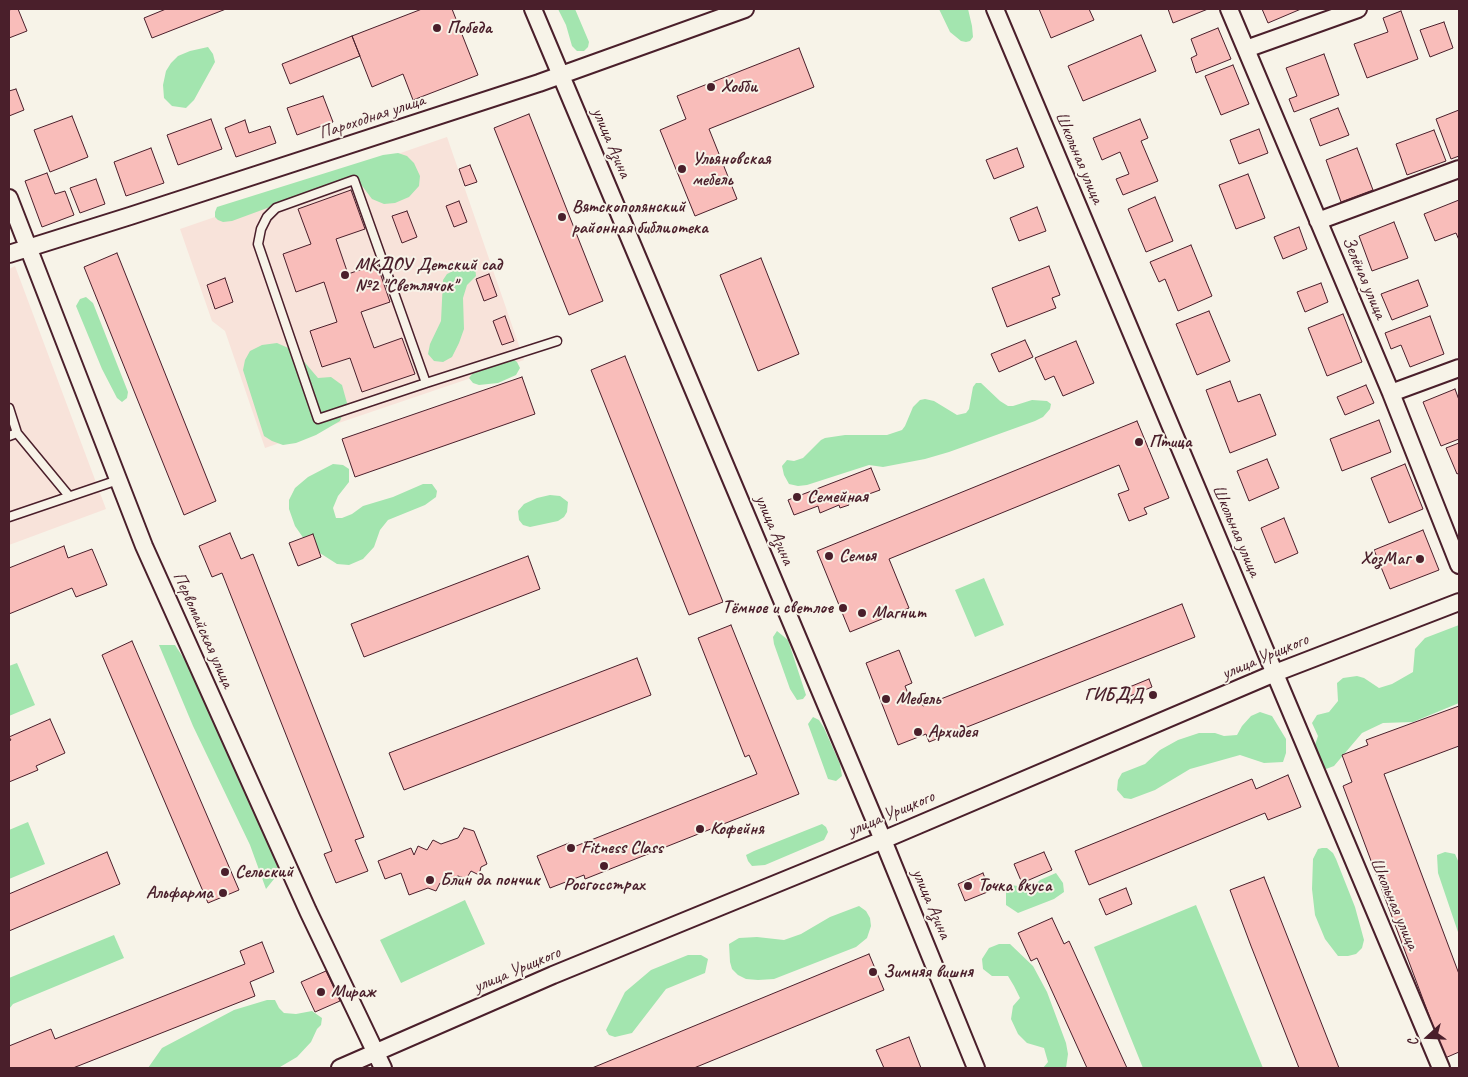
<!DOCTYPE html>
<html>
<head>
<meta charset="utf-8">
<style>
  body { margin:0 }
  #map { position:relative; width:1468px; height:1077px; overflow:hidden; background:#f7f3e8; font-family:Caveat,sans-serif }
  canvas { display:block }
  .frame { position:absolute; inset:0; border:10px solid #4a1f2b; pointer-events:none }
  .north { position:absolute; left:1403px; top:1012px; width:50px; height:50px; -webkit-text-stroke:4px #f7f3e8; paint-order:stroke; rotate:250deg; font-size:14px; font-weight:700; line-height:20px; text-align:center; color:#4a1f2b }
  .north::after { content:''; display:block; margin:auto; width:18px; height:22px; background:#4a1f2b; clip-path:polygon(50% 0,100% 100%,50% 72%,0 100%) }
</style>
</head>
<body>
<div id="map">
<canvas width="1468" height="1077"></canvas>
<div class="frame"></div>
<div class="north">С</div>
</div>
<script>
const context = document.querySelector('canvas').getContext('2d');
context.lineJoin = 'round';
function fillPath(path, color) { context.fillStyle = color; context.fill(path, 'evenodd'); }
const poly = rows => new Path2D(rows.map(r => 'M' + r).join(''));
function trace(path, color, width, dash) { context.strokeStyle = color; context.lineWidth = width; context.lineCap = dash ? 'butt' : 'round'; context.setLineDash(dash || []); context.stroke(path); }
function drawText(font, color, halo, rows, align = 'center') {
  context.font = font + ' Caveat,sans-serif'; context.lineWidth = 4; context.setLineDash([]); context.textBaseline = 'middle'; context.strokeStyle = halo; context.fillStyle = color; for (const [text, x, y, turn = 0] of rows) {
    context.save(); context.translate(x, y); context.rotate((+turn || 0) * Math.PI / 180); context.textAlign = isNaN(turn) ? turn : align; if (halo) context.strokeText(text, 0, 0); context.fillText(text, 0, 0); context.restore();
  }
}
fillPath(poly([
  [447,137,524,360,265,448,225,331,212,321,180,229],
  [15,266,106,509,9,545,9,269]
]), '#f8e3da');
fillPath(poly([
  [558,9,575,9,589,42,588,47,584,51,577,51,572,46,566,25],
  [939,9,968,9,972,26,973,37,970,41,966,42,961,41,950,32],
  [208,47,213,54,215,62,194,100,186,108,172,106,164,98,163,85,166,71,171,63,178,56,190,51],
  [398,153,407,156,414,163,420,176,419,186,409,197,395,203,384,204,372,199,363,187,356,181,346,179,232,221,223,222,218,220,215,217,215,212,217,207,383,155],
  [467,264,475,266,476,276,467,285,463,298,464,329,459,343,452,357,443,362,434,361,428,354,430,344,441,321,443,280,447,274],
  [86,297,93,303,128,392,127,398,122,402,117,398,102,369,76,306,80,299],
  [277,343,295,351,318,378,331,377,342,385,347,403,340,421,316,435,296,443,283,445,272,441,264,436,243,370,245,360,250,351,262,345],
  [512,358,517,362,520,368,516,375,498,383,479,385,473,383,469,378,473,373],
  [976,383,981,383,1000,401,1008,406,1013,406,1032,400,1047,401,1051,404,1050,409,1043,417,1035,421,949,452,925,459,883,467,869,465,807,485,798,486,789,484,784,475,782,466,787,460,794,461,803,458,821,440,825,438,845,435,887,435,902,430,905,426,913,407,920,400,925,399,934,401,957,415,966,413,969,409,973,387],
  [333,464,343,465,349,469,349,482,338,496,333,508,336,518,342,518,352,514,363,506,393,497,423,484,432,484,437,491,436,497,425,505,388,520,380,530,374,547,363,559,349,565,337,564,309,546,295,526,289,509,289,500,295,488,308,477],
  [550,495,560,496,568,502,567,512,564,517,558,521,530,527,523,525,519,520,518,511,524,504,537,498],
  [984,578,1004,625,975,637,955,590],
  [1459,625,1459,703,1413,722,1383,723,1362,733,1334,766,1326,769,1319,765,1315,745,1318,736,1312,723,1317,715,1329,712,1338,701,1337,683,1343,678,1357,676,1364,678,1379,688,1392,684,1413,672,1415,649,1425,638],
  [777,631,788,640,806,695,803,699,797,700,790,689,774,644,773,637],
  [159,645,175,645,194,674,275,849,278,874,266,889,250,845,193,726],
  [17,663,35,705,9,716,9,666],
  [1260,712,1272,716,1286,739,1286,753,1283,762,1264,763,1240,755,1190,769,1155,790,1131,799,1124,798,1117,790,1118,780,1122,773,1145,764,1160,750,1178,740,1199,733,1215,733,1224,736,1237,735,1242,726,1251,716],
  [813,717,819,720,824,728,840,764,842,776,836,781,828,779,808,724],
  [28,822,45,864,9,879,9,830],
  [822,824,826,827,828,832,824,840,765,865,752,866,748,861,746,855,754,851],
  [1322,848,1327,848,1333,853,1336,859,1355,907,1364,940,1362,948,1356,954,1348,956,1338,956,1325,939,1315,915,1312,889,1313,859,1318,849],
  [1445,852,1455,854,1459,863,1459,935,1438,873,1437,855],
  [1056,873,1063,883,1064,892,1054,899,1018,913,1006,905,1006,892,1011,885,1031,888,1040,880],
  [465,900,485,944,401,983,380,940],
  [1196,905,1263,1068,1143,1068,1094,947],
  [859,906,866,911,870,918,871,926,867,938,856,947,774,979,758,980,746,979,738,975,732,969,730,962,729,944,739,938,757,937,784,940,801,934,830,917],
  [114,935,124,958,13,1004,9,1009,9,978],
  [999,944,1010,944,1033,966,1047,992,1066,1043,1068,1054,1066,1068,1043,1068,1048,1062,1044,1048,1027,1043,1018,1034,1011,1019,1013,1006,1020,998,1014,986,1008,976,992,976,983,969,982,959,989,948],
  [688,955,701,955,708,959,705,973,666,989,632,1033,615,1037,609,1035,606,1030,625,992,651,970],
  [267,1000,275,1000,279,1008,284,1013,296,1014,312,1011,322,1018,321,1025,317,1029,311,1042,297,1057,280,1067,148,1068,162,1048,234,1010]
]), '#a3e5af');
const building = poly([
  [13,9,18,9,27,31,9,38,9,10,13,9],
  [166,9,226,9,152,38,144,18,166,9],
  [422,9,452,9,478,75,413,100,403,74,372,87,352,36,422,9],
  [1039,9,1089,9,1094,20,1051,38,1039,9],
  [1168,9,1208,9,1173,23,1168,9],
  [1262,9,1301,9,1268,23,1262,9],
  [1401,11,1418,59,1367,78,1354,44,1388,32,1383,18,1401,11],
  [1444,22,1453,48,1430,57,1420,30,1444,22],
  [1218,28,1231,59,1196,73,1191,58,1197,55,1191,39,1218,28],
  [1141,35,1156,71,1083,101,1068,66,1141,35],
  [352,36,360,56,290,84,282,64,352,36],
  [799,48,814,87,709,129,737,199,695,216,660,130,686,119,677,96,799,48],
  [1324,54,1339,95,1294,112,1289,99,1297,96,1286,68,1324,54],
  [1233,65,1249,104,1221,115,1205,76,1233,65],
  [16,89,24,110,9,116,9,91,16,89],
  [323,96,333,122,297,135,287,108,323,96],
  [1338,108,1349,135,1320,146,1310,119,1338,108],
  [1459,110,1459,156,1451,159,1436,119,1459,110],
  [529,114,603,301,569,315,494,128,529,114],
  [72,116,88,157,50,172,34,130,72,116],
  [211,119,222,149,178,165,167,135,211,119],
  [1140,119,1148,138,1141,141,1158,181,1123,195,1116,179,1129,174,1120,152,1102,160,1093,138,1140,119],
  [245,120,249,133,270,126,276,143,236,157,225,128,245,120],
  [1259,129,1268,153,1239,164,1230,140,1259,129],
  [1434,130,1446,161,1407,175,1396,144,1434,130],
  [151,148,164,183,126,196,114,162,151,148],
  [1017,148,1024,167,994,179,986,160,1017,148],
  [1357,148,1373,190,1341,202,1326,160,1357,148],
  [470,165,477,182,465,186,459,169,470,165],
  [47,173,55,194,65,191,74,215,42,227,25,181,47,173],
  [1248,174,1265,218,1236,229,1219,185,1248,174],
  [96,179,105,204,80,213,70,188,96,179],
  [351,190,365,229,336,239,348,274,377,264,390,302,361,312,374,348,402,338,415,374,362,392,350,358,322,367,310,331,337,322,324,282,296,292,283,254,311,244,298,209,351,190],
  [1155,197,1173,241,1146,252,1128,209,1155,197],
  [1459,200,1459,240,1456,233,1435,241,1424,214,1459,200],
  [459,201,467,222,454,227,446,206,459,201],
  [1037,207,1046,231,1019,241,1010,218,1037,207],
  [407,211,417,237,402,243,392,216,407,211],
  [1394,222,1408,258,1372,271,1359,236,1394,222],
  [1299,227,1307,249,1283,259,1274,237,1299,227],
  [1191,245,1212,296,1178,311,1165,279,1159,282,1150,262,1191,245],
  [117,253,216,501,184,515,84,267,117,253],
  [761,258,799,354,758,371,720,275,761,258],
  [1049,266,1060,295,1052,298,1056,308,1007,327,992,288,1049,266],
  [489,274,497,296,484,301,476,279,489,274],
  [225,278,233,302,215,309,207,285,225,278],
  [1418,280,1428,306,1392,320,1381,294,1418,280],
  [1321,283,1328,302,1305,312,1297,292,1321,283],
  [1209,311,1230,361,1197,375,1176,324,1209,311],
  [1343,314,1362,362,1327,376,1308,328,1343,314],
  [505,316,514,341,502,345,493,321,505,316],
  [1430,316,1444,354,1410,367,1401,345,1391,349,1385,333,1430,316],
  [1025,340,1033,357,999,372,991,354,1025,340],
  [1076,341,1094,383,1063,396,1054,376,1045,380,1035,358,1076,341],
  [625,356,723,602,689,615,591,370,625,356],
  [522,377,535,414,355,477,342,439,522,377],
  [1230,381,1238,402,1260,394,1276,435,1230,453,1206,390,1230,381],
  [1366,385,1374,403,1345,415,1337,397,1366,385],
  [1455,389,1459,400,1459,439,1441,446,1423,402,1455,389],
  [1379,420,1391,452,1342,471,1330,439,1379,420],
  [1137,421,1169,498,1144,508,1147,514,1129,521,1118,494,1129,490,1119,465,889,559,909,608,850,632,817,551,1137,421],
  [1459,443,1459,473,1457,474,1446,448,1459,443],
  [1267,459,1279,488,1249,501,1237,471,1267,459],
  [1405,464,1423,509,1389,523,1371,478,1405,464],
  [871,468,880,490,847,502,849,505,840,508,839,505,820,513,818,506,794,515,788,500,871,468],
  [1284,518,1298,553,1275,563,1261,528,1284,518],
  [1423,530,1439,570,1390,589,1374,550,1423,530],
  [230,533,241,559,253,554,364,837,355,840,368,871,336,883,324,854,332,851,222,573,212,577,199,546,230,533],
  [313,534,321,557,298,566,289,543,313,534],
  [64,546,68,558,92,549,107,585,76,597,72,588,9,614,9,568,64,546],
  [528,556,540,589,364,657,351,624,528,556],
  [1182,604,1195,637,929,742,926,734,898,745,866,663,899,650,912,683,905,686,911,701,919,698,923,706,1182,604],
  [731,625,799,794,585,879,584,875,550,888,537,856,569,843,571,848,757,774,749,755,745,757,698,638,731,625],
  [132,641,239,890,208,903,102,655,132,641],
  [637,658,651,695,404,790,389,753,637,658],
  [1149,679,1152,687,1130,696,1127,688,1149,679],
  [1459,706,1459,746,1384,774,1459,974,1459,1052,1445,1058,1343,786,1352,782,1342,755,1368,745,1366,740,1459,706],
  [50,719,65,753,36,766,38,770,9,782,9,741,11,740,9,737,50,719],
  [1288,775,1301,807,1268,820,1265,813,1089,885,1075,851,1252,779,1256,789,1288,775],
  [464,828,474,831,487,864,481,867,479,875,471,871,466,879,458,876,452,878,448,886,440,883,436,891,428,888,409,895,401,873,385,879,378,861,411,848,414,855,418,846,427,850,433,840,441,844,458,838,464,828],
  [107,852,120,884,9,931,9,894,107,852],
  [1044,852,1052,870,1022,883,1014,864,1044,852],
  [983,873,990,891,965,901,958,884,983,873],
  [1264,877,1339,1068,1299,1068,1251,946,1230,890,1264,877],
  [1126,888,1132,904,1106,915,1099,899,1126,888],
  [1052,918,1064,944,1069,941,1127,1068,1087,1068,1037,958,1031,961,1018,933,1052,918],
  [262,942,274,972,250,982,255,996,73,1068,9,1068,9,1046,51,1029,55,1039,245,964,240,951,262,942],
  [869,954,884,990,694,1068,592,1068,869,954],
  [326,971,340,1001,315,1012,301,982,326,971],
  [909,1037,921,1068,884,1068,876,1050,909,1037]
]);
fillPath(building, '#f9bdba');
trace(building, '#4a1f2b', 1);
const service = poly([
  [426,383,318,419,258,244,261,229,267,217,276,208,354,180,426,383,557,341],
  [9,408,17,433,9,436],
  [17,433,69,496],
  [9,517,118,480]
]);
const minor = poly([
  [533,9,883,840,976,1068],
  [995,9,1441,1068],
  [1229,9,1391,393,1459,565],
  [1246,49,1358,9],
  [9,198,144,546,308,911,383,1068],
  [1318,221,1459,169],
  [9,254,130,216,539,83,745,9],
  [1391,393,1459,368],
  [340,1068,553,975,883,840,1275,673,1459,602]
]);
trace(service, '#4a1f2b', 11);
trace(minor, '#4a1f2b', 20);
trace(service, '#f7f3e8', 8);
trace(minor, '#f7f3e8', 16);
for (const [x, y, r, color] of [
  [437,28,5,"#4a1f2b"],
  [711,87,5,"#4a1f2b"],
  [682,169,5,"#4a1f2b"],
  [562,217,5,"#4a1f2b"],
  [345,275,5,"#4a1f2b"],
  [1139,442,5,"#4a1f2b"],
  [797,497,5,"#4a1f2b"],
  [829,556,5,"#4a1f2b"],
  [1420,559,5,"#4a1f2b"],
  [843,608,5,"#4a1f2b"],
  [862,613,5,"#4a1f2b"],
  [1153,695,5,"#4a1f2b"],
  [886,699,5,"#4a1f2b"],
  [918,732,5,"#4a1f2b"],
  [700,829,5,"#4a1f2b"],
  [571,848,5,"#4a1f2b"],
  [604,866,5,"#4a1f2b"],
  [225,872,5,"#4a1f2b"],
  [430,880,5,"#4a1f2b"],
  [968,886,5,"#4a1f2b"],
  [223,893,5,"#4a1f2b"],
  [873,972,5,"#4a1f2b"],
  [321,992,5,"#4a1f2b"]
]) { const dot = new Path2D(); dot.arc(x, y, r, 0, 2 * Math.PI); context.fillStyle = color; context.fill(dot); trace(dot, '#f7f3e8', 2); }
drawText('bold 18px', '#4a1f2b', '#f7f3e8', [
  ["Победа",447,28],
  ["Хобби",721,87],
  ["Ульяновская",692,159],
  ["мебель",692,180],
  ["Вятскополянский",572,207],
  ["районная библиотека",572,228],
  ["МКДОУ Детский сад",355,265],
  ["№2 \"Светлячок\"",355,286],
  ["Птица",1149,442],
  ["Семейная",807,497],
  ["Семья",839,556],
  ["ХозМаг",1410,559,"right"],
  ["Тёмное и светлое",833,608,"right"],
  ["Магнит",872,613],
  ["ГИБДД",1143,695,"right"],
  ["Мебель",896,699],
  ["Архидея",928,732],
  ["Кофейня",710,829],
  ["Fitness Class",581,848],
  ["Сельский",235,872],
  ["Блин да пончик",440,880],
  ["Росгосстрах",604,885,"center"],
  ["Точка вкуса",978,886],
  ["Альфарма",213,893,"right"],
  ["Зимняя вишня",883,972],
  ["Мираж",331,992]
], 'left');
drawText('18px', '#4a1f2b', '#f7f3e8', [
  ["Пароходная улица",372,117,-18],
  ["улица Азина",611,143,67],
  ["Школьная улица",1079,158,67],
  ["Зелёная улица",1364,278,67],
  ["улица Азина",774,530,67],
  ["Школьная улица",1236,531,67],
  ["Первомайская улица",203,630,66],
  ["улица Урицкого",1265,657,-23],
  ["улица Урицкого",891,814,-23],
  ["улица Азина",931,904,67],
  ["Школьная улица",1394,904,67],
  ["улица Урицкого",517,970,-23]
]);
</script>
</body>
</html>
